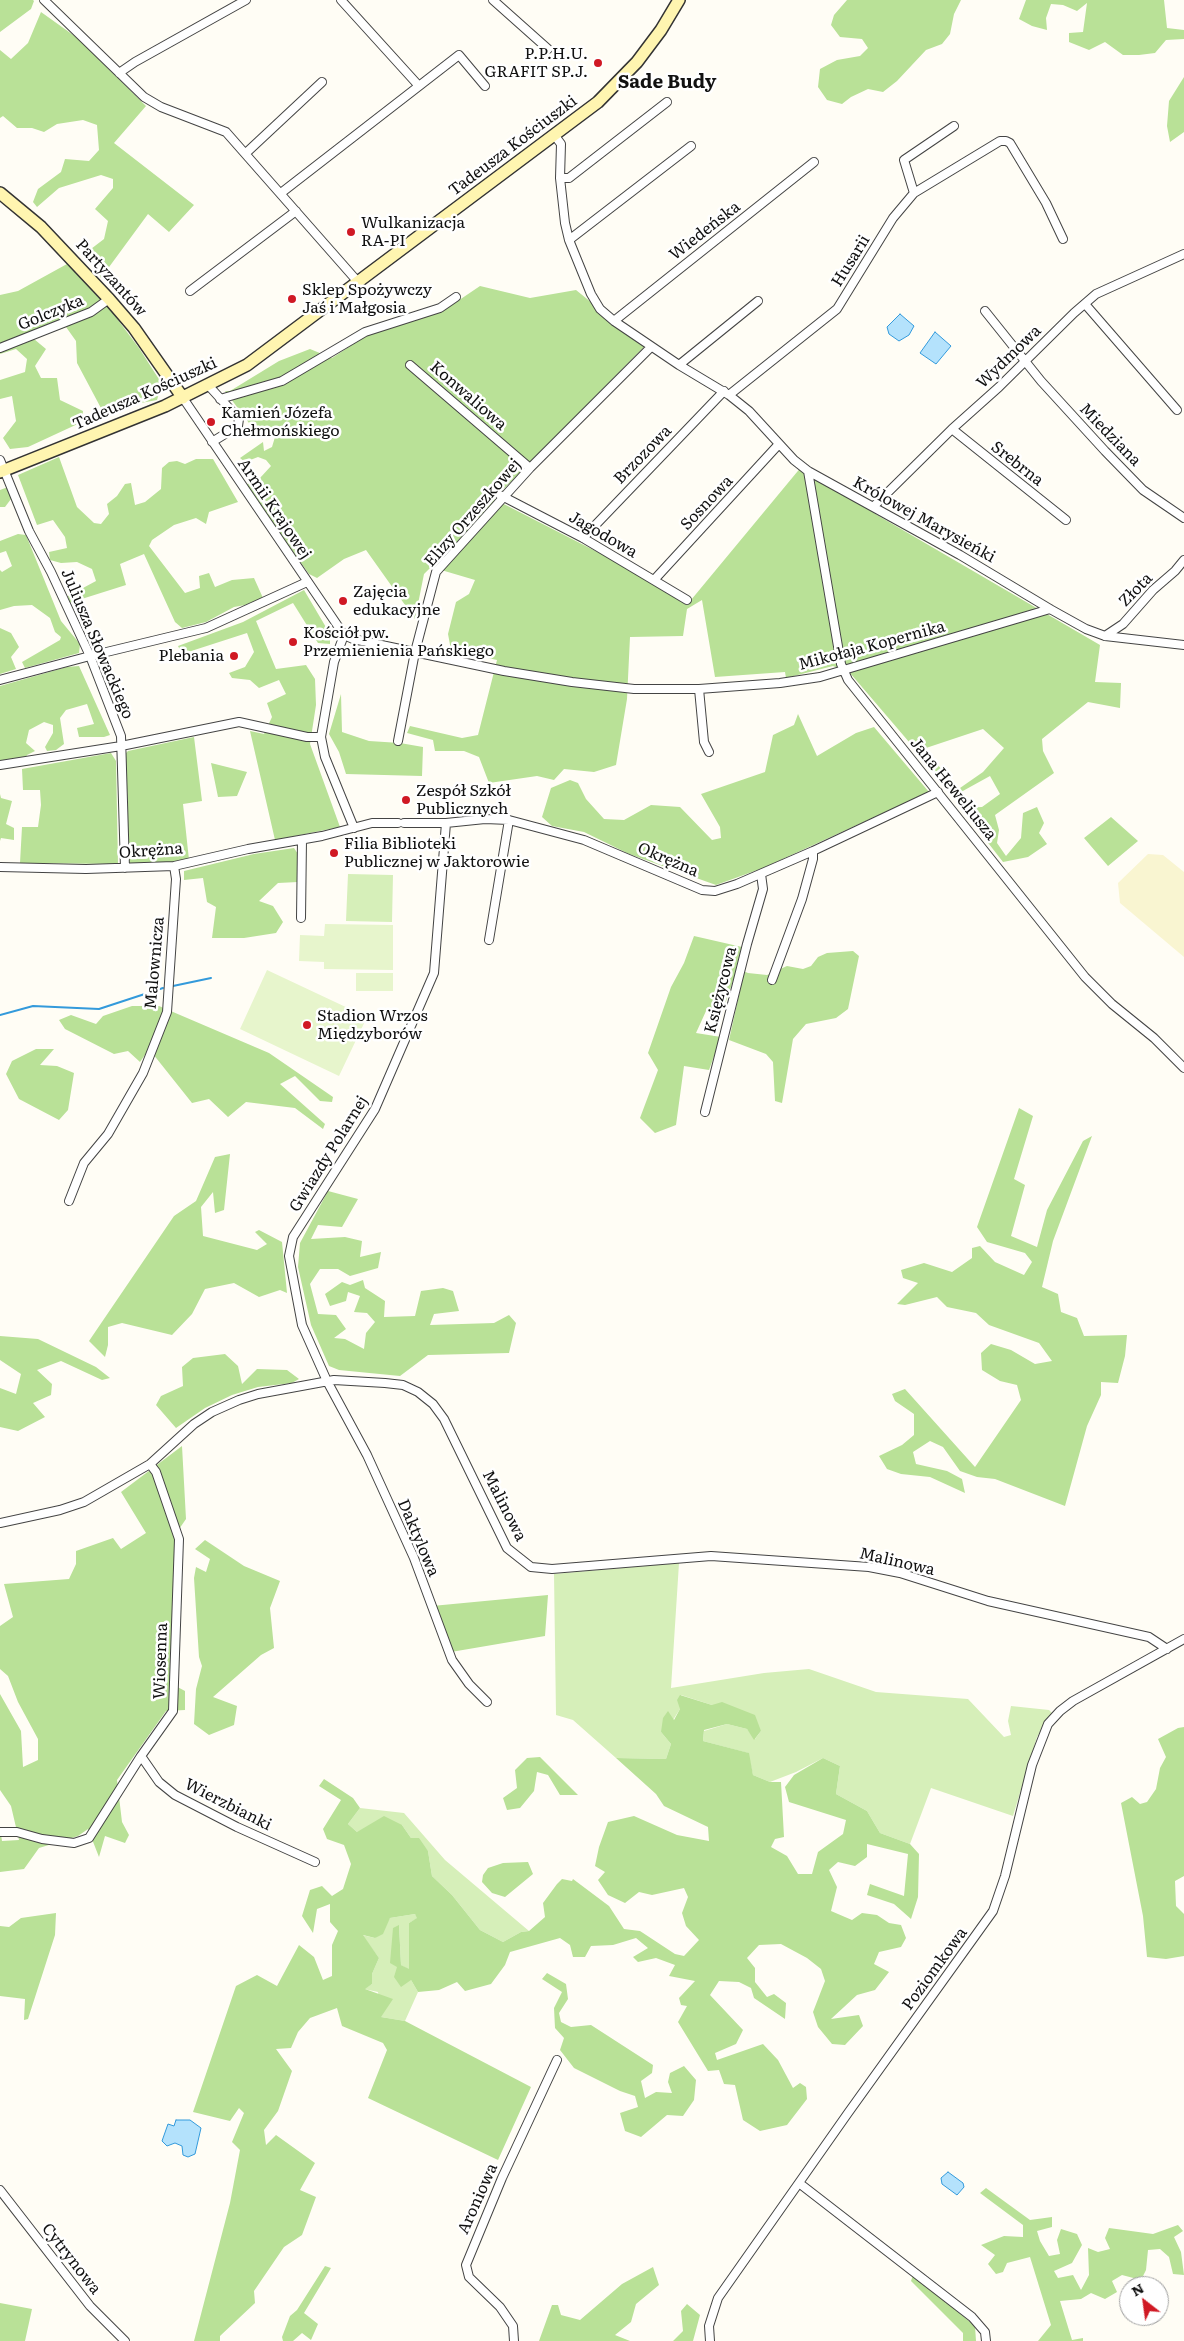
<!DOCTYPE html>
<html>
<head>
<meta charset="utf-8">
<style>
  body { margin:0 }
  #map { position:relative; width:1184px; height:2341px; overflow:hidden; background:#fffdf5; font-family:Literata,serif }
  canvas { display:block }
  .north { position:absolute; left:1119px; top:2276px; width:50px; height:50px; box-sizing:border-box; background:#fff; border:1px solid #a0a0a0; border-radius:50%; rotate:330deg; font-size:14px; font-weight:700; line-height:20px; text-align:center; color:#111 }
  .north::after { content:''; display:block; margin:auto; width:18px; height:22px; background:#d01924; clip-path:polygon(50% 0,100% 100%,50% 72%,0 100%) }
</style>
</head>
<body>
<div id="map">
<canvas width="1184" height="2341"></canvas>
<div class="north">N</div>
</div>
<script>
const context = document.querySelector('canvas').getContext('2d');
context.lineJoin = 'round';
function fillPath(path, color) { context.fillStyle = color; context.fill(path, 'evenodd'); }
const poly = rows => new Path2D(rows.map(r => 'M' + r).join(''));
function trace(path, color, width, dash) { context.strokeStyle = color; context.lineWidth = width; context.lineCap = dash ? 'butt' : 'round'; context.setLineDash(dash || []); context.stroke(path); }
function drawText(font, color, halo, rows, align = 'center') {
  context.font = font + ' Literata,serif'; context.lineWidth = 5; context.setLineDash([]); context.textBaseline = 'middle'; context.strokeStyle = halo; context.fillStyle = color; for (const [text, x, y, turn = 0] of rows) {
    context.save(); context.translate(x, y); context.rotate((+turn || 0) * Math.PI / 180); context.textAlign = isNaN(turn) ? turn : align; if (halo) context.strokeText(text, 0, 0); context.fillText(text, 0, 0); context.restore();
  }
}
fillPath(poly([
  [1148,854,1163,855,1184,872,1184,957,1120,903,1118,883]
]), '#f9f5d1');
fillPath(poly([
  [348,874,393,875,392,922,346,921],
  [679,1563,671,1688,764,1673,809,1669,876,1692,968,1699,1004,1737,1011,1735,1008,1721,1011,1706,1049,1710,1052,1713,1037,1737,1013,1816,931,1788,910,1844,880,1833,867,1811,836,1794,840,1766,823,1758,796,1772,770,1782,753,1775,748,1753,703,1741,704,1731,727,1724,747,1729,755,1739,761,1731,712,1705,681,1695,680,1709,673,1720,661,1732,671,1744,666,1759,616,1758,573,1720,556,1715,554,1574],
  [360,1808,404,1813,445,1860,529,1931,521,1932,503,1942,480,1930,452,1895,432,1876,428,1851,411,1838,402,1825,357,1832,348,1824],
  [415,1914,418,1918,409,1923,409,1970,401,1965,399,1925,397,1967,411,1980,418,1992,405,2021,381,2017,378,1992,364,1989,372,1984,372,1974,379,1958,362,1935,375,1938,390,1918]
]), '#d6efb9');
fillPath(poly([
  [0,0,33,0,34,1,31,9,0,32],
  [847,0,961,0,954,14,950,34,942,44,926,50,897,81,883,92,868,89,851,97,842,104,827,100,818,87,820,69,837,60,860,56,868,48,862,39,840,37,831,25,834,15],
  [1026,0,1164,0,1167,28,1184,30,1184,39,1166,40,1155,53,1139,55,1123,55,1105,42,1089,50,1069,42,1069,33,1083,32,1087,3,1077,11,1063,5,1051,4,1046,18,1047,30,1032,26,1019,19],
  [41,12,76,37,146,106,114,143,194,205,169,232,148,214,101,278,87,252,104,239,108,221,95,209,113,188,113,179,101,175,59,188,37,207,33,202,38,189,61,172,65,159,89,161,99,150,97,125,83,120,57,124,44,132,32,128,17,128,3,116,0,118,0,50,11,59,28,43],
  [1184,77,1184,132,1170,142,1167,126,1169,101],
  [67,264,112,312,139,348,162,384,157,400,102,410,77,363,76,341,66,327,34,339,46,349,35,366,41,378,57,378,60,400,83,411,82,422,28,447,10,449,3,438,16,421,12,396,0,399,0,380,25,372,27,359,16,349,0,354,0,295,18,291],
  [480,286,530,298,576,290,645,346,494,499,691,600,802,466,877,515,1100,645,1095,682,1121,683,1120,708,1088,702,1042,739,1043,751,1054,773,995,815,999,830,997,843,1006,856,1021,838,1023,813,1037,807,1044,823,1039,833,1047,844,1028,857,1003,862,961,808,982,807,1000,794,990,776,961,792,960,788,983,772,1004,748,983,729,923,749,947,775,945,784,850,673,833,666,786,678,785,672,715,677,702,600,687,609,683,636,630,637,627,699,616,765,594,772,564,769,554,780,537,776,489,783,479,757,464,751,435,751,433,740,407,733,410,726,462,738,478,735,497,660,451,650,448,634,456,602,469,594,475,580,431,567,424,574,415,619,366,550,344,559,317,578,309,574,245,485,260,478,271,466,266,460,258,457,245,462,240,458,263,442,264,451,272,447,275,437,272,432,266,433,262,437,249,423,225,391,230,391,279,361,310,349,332,358,378,328,443,311],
  [59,457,77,507,94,523,101,524,109,514,107,504,117,496,125,484,131,483,135,505,145,502,161,489,162,468,169,462,177,461,185,464,196,459,213,459,238,502,209,512,206,524,196,518,174,525,152,540,149,546,185,593,200,588,199,576,209,573,215,587,232,580,254,578,263,598,245,605,234,607,206,622,182,628,175,622,144,554,120,564,126,585,69,603,68,596,96,581,92,569,77,562,61,563,50,560,49,552,67,548,65,537,53,520,37,525,18,475],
  [8,487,11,493,11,499,5,507,0,507,0,490],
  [18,534,26,535,61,621,80,644,79,653,25,668,22,662,60,640,61,637,55,632,50,618,32,605,14,606,0,610,0,570,2,572,12,566,6,551,0,553,0,541],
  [304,590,330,634,330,644,318,643,293,603,256,621,276,669,306,665,315,679,316,705,310,744,340,827,275,840,250,731,264,734,272,717,267,703,286,694,279,680,259,688,250,680,232,678,229,673,245,667,254,652,247,633,182,654,178,646,243,622],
  [0,628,11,633,19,647,11,657,16,669,0,674],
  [79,666,110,735,104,737,79,737,77,728,94,724,87,704,66,710,60,718,64,744,56,750,47,751,45,747,53,733,53,725,44,722,29,730,26,743,35,751,27,755,23,764,15,767,6,760,0,761,0,686,67,667],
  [341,694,342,732,369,741,400,743,423,747,422,776,346,774,339,752,329,734],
  [798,714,817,756,856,733,874,727,929,792,763,868,716,885,629,854,584,832,552,826,542,817,551,788,570,780,578,783,586,799,604,819,624,820,651,805,680,807,712,840,721,838,720,827,701,794,765,772,773,735,794,725],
  [194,737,202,801,183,804,189,860,176,863,127,863,128,806,125,754,128,751],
  [111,753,116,761,118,864,20,863,22,827,38,827,41,805,40,790,23,790,22,769],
  [211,763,247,772,237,796,218,797],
  [0,794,1,798,12,801,6,824,14,828,14,840,1,838,0,841],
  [1111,817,1138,841,1108,866,1084,838],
  [294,848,298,854,298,882,278,883,259,901,273,906,283,922,276,933,244,938,212,938,216,907,207,902,203,878,184,880,184,871,254,854],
  [694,936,742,947,736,968,748,973,767,975,787,966,803,969,811,966,818,957,827,953,853,951,859,956,848,1009,836,1018,806,1024,793,1039,782,1103,775,1101,773,1062,766,1054,729,1040,743,977,735,975,724,1007,706,1011,696,1033,721,1037,709,1070,684,1066,676,1125,655,1133,640,1118,658,1070,648,1053,671,987,684,963],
  [132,1006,159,1006,269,1053,333,1097,332,1102,320,1101,295,1076,280,1084,325,1124,323,1129,295,1108,246,1102,228,1117,209,1099,192,1103,149,1049,140,1062,128,1051,114,1054,65,1029,59,1020,71,1015,96,1024,103,1016],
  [36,1049,54,1049,40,1065,57,1066,74,1073,68,1110,59,1120,19,1099,6,1074,12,1061],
  [1019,1108,1033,1116,1014,1179,1025,1185,1011,1236,1037,1247,1047,1210,1083,1141,1092,1136,1053,1241,1042,1287,1058,1294,1061,1312,1077,1318,1084,1336,1127,1335,1125,1356,1118,1383,1101,1382,1101,1395,1087,1426,1065,1506,995,1479,977,1477,960,1471,943,1447,930,1441,913,1452,916,1464,947,1471,962,1479,965,1493,930,1477,901,1474,887,1469,879,1456,902,1445,914,1435,914,1414,895,1401,892,1394,905,1389,975,1467,1021,1400,1017,1385,1000,1381,982,1370,981,1353,991,1344,1011,1350,1035,1364,1052,1361,1039,1343,989,1325,976,1313,947,1307,937,1297,905,1305,897,1304,918,1283,903,1278,901,1270,924,1263,952,1272,972,1258,972,1248,980,1246,995,1262,1024,1275,1032,1262,1025,1253,987,1242,977,1227],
  [230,1154,224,1210,215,1213,213,1192,201,1207,203,1236,257,1250,267,1244,255,1232,259,1230,282,1242,287,1293,280,1290,259,1297,234,1283,205,1289,192,1314,172,1335,122,1323,108,1327,108,1345,105,1357,89,1341,174,1216,196,1201,215,1157],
  [328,1191,358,1199,342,1227,318,1225,311,1239,345,1237,362,1241,360,1257,381,1252,378,1268,350,1276,338,1269,320,1269,310,1284,318,1314,336,1315,346,1329,334,1338,345,1339,364,1349,366,1333,375,1322,367,1313,354,1312,360,1296,348,1292,346,1301,330,1306,325,1294,342,1282,350,1285,363,1280,365,1288,385,1301,384,1317,415,1316,421,1291,443,1288,453,1291,459,1311,434,1314,430,1325,494,1323,509,1315,516,1323,509,1353,428,1355,400,1376,339,1370,329,1366,311,1325,298,1267,300,1243],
  [0,1336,38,1339,96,1367,110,1378,102,1380,61,1361,37,1370,52,1384,51,1395,33,1403,45,1417,18,1431,0,1427,0,1388,16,1394,21,1374,0,1360],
  [225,1354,238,1366,242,1384,257,1369,287,1370,299,1379,292,1383,258,1387,232,1395,205,1408,176,1428,156,1405,161,1396,183,1386,182,1367,193,1358],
  [182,1446,186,1519,175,1535,170,1683,185,1691,185,1710,166,1711,117,1780,122,1822,129,1835,125,1843,105,1836,99,1857,88,1829,78,1836,39,1848,24,1869,0,1872,0,1828,2,1841,19,1840,11,1806,0,1790,0,1694,21,1731,23,1767,38,1760,38,1739,18,1702,8,1676,0,1669,0,1626,13,1617,4,1584,69,1579,76,1564,76,1551,113,1538,121,1549,146,1533,121,1492],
  [205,1540,244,1566,280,1581,270,1608,274,1648,261,1655,213,1697,237,1706,234,1725,209,1735,194,1724,196,1689,202,1666,199,1657,194,1578,196,1567,206,1572,210,1559,195,1549],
  [548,1595,545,1636,451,1652,432,1606],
  [680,1695,712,1705,722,1702,755,1715,761,1731,754,1740,747,1729,727,1724,704,1730,703,1741,749,1753,753,1775,770,1782,781,1782,784,1837,775,1839,771,1847,787,1856,798,1874,812,1874,818,1852,843,1834,846,1820,789,1802,785,1787,794,1775,823,1758,840,1766,836,1794,867,1811,880,1833,910,1844,919,1854,918,1897,911,1919,894,1904,867,1895,870,1884,904,1896,908,1854,867,1844,867,1857,855,1866,838,1862,829,1870,837,1887,831,1911,852,1920,862,1913,877,1915,889,1923,901,1925,906,1938,901,1947,879,1952,874,1964,889,1972,875,1990,857,1995,831,2019,859,2015,863,2026,845,2045,832,2044,818,2027,813,2012,825,1981,821,1969,807,1958,781,1944,759,1945,747,1958,755,1968,755,1982,767,1997,774,1994,786,2003,785,2019,754,1998,751,1988,739,1982,719,1981,710,1995,743,2030,736,2044,715,2053,717,2060,763,2044,778,2060,793,2088,800,2083,806,2087,807,2099,787,2125,760,2131,743,2120,735,2085,724,2084,719,2070,708,2071,678,2022,687,2006,681,2005,679,1998,695,1981,669,1976,675,1965,656,1958,638,1962,633,1957,648,1948,636,1938,613,1945,591,1946,585,1957,573,1957,570,1945,560,1938,510,1952,505,1965,491,1984,465,1991,457,1982,439,1990,418,1992,411,1980,401,1987,394,1977,397,1967,390,1963,393,1928,399,1925,401,1965,409,1969,409,1923,417,1918,415,1914,390,1918,383,1934,375,1938,363,1935,379,1958,372,1974,372,1984,365,1989,393,1999,381,2017,405,2021,531,2087,498,2160,368,2098,387,2050,383,2043,342,2026,337,2008,310,2018,298,2032,291,2048,276,2049,292,2071,278,2111,264,2130,266,2145,276,2135,315,2163,300,2190,316,2197,302,2235,284,2247,254,2291,255,2303,220,2336,220,2341,194,2341,230,2203,240,2150,232,2142,244,2113,239,2108,230,2121,193,2112,236,1986,257,1975,277,1986,299,1945,314,1957,323,1980,332,1976,332,1945,338,1931,330,1922,330,1904,317,1909,313,1933,302,1916,310,1890,322,1886,332,1896,343,1889,351,1864,344,1845,327,1839,323,1829,341,1800,319,1786,324,1779,353,1798,360,1808,348,1824,357,1832,384,1816,402,1825,411,1838,419,1838,428,1851,432,1876,452,1895,480,1930,503,1942,521,1932,529,1931,545,1917,543,1903,557,1884,562,1879,572,1881,573,1879,609,1906,624,1929,640,1931,675,1954,684,1956,699,1940,686,1926,682,1913,688,1897,684,1888,652,1895,639,1892,625,1903,608,1895,598,1880,605,1872,595,1866,599,1847,608,1822,634,1816,677,1835,709,1841,708,1827,664,1806,656,1794,616,1758,666,1759,671,1744,661,1732,663,1718,668,1711,674,1720,680,1709,677,1700],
  [1184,1727,1184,1876,1175,1881,1176,1906,1184,1914,1184,1956,1166,1959,1147,1957,1143,1916,1121,1803,1132,1797,1140,1804,1147,1802,1156,1789,1160,1768,1166,1757,1158,1739,1178,1728],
  [540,1757,578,1795,560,1795,548,1775,537,1772,534,1791,520,1808,507,1810,503,1798,517,1788,515,1770,527,1758],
  [528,1862,533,1874,505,1897,492,1893,482,1882,483,1875,488,1868,503,1863],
  [56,1913,55,1935,28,2019,24,2020,25,1999,0,1996,0,1926,9,1927,21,1918],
  [547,1973,566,1984,568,1999,559,2013,561,2022,571,2027,591,2025,653,2065,652,2073,641,2081,645,2098,656,2092,672,2093,668,2082,670,2073,684,2066,696,2080,694,2100,683,2116,667,2115,641,2137,625,2131,620,2113,638,2107,635,2096,620,2091,574,2068,560,2050,564,2038,555,2028,554,2008,562,1992,542,1979],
  [986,2188,1030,2220,1052,2217,1052,2227,1037,2231,1040,2241,1049,2256,1060,2254,1057,2240,1061,2229,1077,2234,1082,2245,1072,2263,1054,2271,1058,2278,1073,2275,1081,2290,1089,2275,1088,2248,1098,2252,1110,2249,1105,2238,1109,2228,1153,2234,1178,2225,1183,2231,1174,2237,1181,2252,1184,2275,1173,2274,1169,2257,1160,2249,1148,2250,1146,2270,1141,2280,1122,2275,1112,2281,1117,2292,1105,2299,1091,2293,1081,2299,1060,2301,1072,2340,1083,2338,1083,2341,1038,2341,1051,2325,1030,2257,1007,2263,1003,2272,996,2274,988,2264,995,2255,981,2245,1004,2236,1023,2237,1023,2225,980,2193],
  [325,2266,331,2268,304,2313,318,2324,311,2340,302,2333,293,2341,283,2341,282,2337,290,2316,297,2310],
  [653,2267,659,2285,636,2304,631,2322,615,2335,630,2341,539,2341,552,2305,558,2305,561,2315,580,2320,622,2284],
  [913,2275,975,2326,976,2341,963,2341,963,2333,911,2281],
  [0,2303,32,2309,25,2341,0,2341],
  [687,2304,700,2315,693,2341,673,2341,683,2331,681,2311]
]), '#b9e197');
fillPath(poly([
  [325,924,393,925,393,970,324,969,324,962,299,961,300,935,324,936],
  [267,970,367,1017,339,1076,240,1029],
  [356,973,393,973,393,991,356,991]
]), '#e7f5cc');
const water = poly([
  [900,314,914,326,909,335,899,341,889,334,887,327,900,314],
  [935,332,951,346,936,364,920,353,935,332],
  [176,2120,190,2120,201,2128,195,2154,188,2157,183,2155,182,2146,175,2143,167,2146,162,2141,168,2124,174,2126,176,2120],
  [948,2172,963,2183,964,2187,957,2195,942,2184,941,2178,948,2172]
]);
fillPath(water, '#b4e2fc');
trace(water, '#339adb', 1);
trace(poly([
  [173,986,211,978],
  [0,1015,33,1006,99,1009,163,988]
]), '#339adb', 2);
const street = poly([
  [44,0,144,97,161,107,226,132,358,282],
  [341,0,419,86],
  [493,0,548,49],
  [119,73,135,62,246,0],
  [555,136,561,144,560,178,565,223,569,240,591,294,600,309,614,321,679,365,729,395,749,411,794,460,808,471,960,555,1050,609,1086,629,1105,636,1184,645],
  [246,153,322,82],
  [560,178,569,178,667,102],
  [281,193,459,55,485,86],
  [914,193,904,160,954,126],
  [569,240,691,146],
  [190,291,296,211],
  [1085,304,1177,410],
  [985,311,1041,381,1105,451,1143,490,1184,518],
  [614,321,814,162],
  [0,348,91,312,109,299],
  [410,365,530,468],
  [679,365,758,301],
  [208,385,239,419,238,426,212,442],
  [729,395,837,309,893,218,914,193,1000,141,1006,141,1010,143,1046,203,1063,239],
  [183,398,344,635],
  [220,399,282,381,365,332,440,308,456,297],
  [952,429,1066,520],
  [0,460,29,531,51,572,90,656,121,736,125,868],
  [808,471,841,664,848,680,1085,977,1112,1004,1154,1038,1184,1068],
  [500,495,583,538,687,600],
  [873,507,952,429,999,387,1074,313,1096,294,1184,254],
  [583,538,724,391],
  [654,580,779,444],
  [344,635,353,639,504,671,572,682,634,689,699,689,780,683,820,677,1050,609],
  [344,635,334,662,321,737,325,757,354,828],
  [1105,636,1123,624,1153,590,1175,571,1184,560],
  [0,680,90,656,206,628,307,582],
  [699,689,704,742,709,752],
  [398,741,415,652,436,572,530,468,651,347],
  [0,765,121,746,239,722,307,737,321,737],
  [404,823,446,823,485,819,509,820,584,840,702,890,715,891,737,884,813,851,938,792],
  [446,823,434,973,375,1109,293,1237,289,1256,302,1325,327,1381,367,1455,414,1558,452,1660,469,1684,487,1702],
  [0,867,86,869,174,866,248,849,322,836,372,823,398,823],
  [301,918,302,840],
  [489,940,509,820],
  [772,980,802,899,813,859,813,851],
  [705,1112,747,944,763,889,761,874],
  [69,1201,84,1163,108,1134,143,1073,167,1012,176,879,174,866],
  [0,1523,60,1510,84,1502,150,1464,194,1424,212,1412,239,1400,258,1394,334,1380,385,1383,403,1385,418,1392,433,1404,444,1419,507,1548,531,1567,552,1569,711,1556,869,1567,900,1573,988,1601,1149,1637,1167,1649],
  [141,1756,159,1782,175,1795,237,1827,315,1862],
  [0,1832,17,1832,42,1839,74,1843,89,1838,141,1756,173,1711,179,1539,156,1472,150,1464],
  [799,2183,972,2317,985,2332,986,2341],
  [0,2190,90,2306,125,2341],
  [514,2341,513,2326,500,2307,469,2277,466,2265,502,2178,557,2060],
  [710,2341,709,2326,718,2298,848,2113,993,1911,1005,1876,1032,1765,1048,1724,1060,1711,1073,1701,1184,1639]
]);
const secondary = poly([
  [0,193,41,227,109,299,134,328,183,398],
  [0,472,165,406,247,365,598,102,637,62,661,30,679,0]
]);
trace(street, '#444', 10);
trace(secondary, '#333', 14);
trace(street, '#fff', 8);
trace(secondary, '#fff5b0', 11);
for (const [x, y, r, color] of [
  [598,63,5,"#d01924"],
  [351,232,5,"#d01924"],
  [292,299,5,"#d01924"],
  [211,422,5,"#d01924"],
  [343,601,5,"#d01924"],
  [293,642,5,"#d01924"],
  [234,656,5,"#d01924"],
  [406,800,5,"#d01924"],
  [334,853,5,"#d01924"],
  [307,1025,5,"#d01924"]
]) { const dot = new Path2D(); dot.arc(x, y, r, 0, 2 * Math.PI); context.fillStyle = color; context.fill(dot); trace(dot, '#fff', 2); }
drawText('16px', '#111', '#fff', [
  ["P.P.H.U.",588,54,"right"],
  ["GRAFIT SP.J.",588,72,"right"],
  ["Wulkanizacja",361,223],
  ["RA-PI",361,241],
  ["Sklep Spożywczy",302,290],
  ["Jaś i Małgosia",302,308],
  ["Kamień Józefa",221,413],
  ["Chełmońskiego",221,431],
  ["Zajęcia",353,592],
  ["edukacyjne",353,610],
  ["Kościół pw.",303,633],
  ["Przemienienia Pańskiego",303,651],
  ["Plebania",224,656,"right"],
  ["Zespół Szkół",416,791],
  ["Publicznych",416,809],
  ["Filia Biblioteki",344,844],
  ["Publicznej w Jaktorowie",344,862],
  ["Stadion Wrzos",317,1016],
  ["Międzyborów",317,1034]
], 'left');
drawText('16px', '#111', '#fff', [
  ["Tadeusza Kościuszki",513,146,-37],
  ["Wiedeńska",705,231,-38],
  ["Husarii",851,261,-58],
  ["Partyzantów",111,278,48],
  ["Golczyka",51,313,-22],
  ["Wydmowa",1009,357,-44],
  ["Tadeusza Kościuszki",145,394,-24],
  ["Konwaliowa",468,396,41],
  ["Miedziana",1110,435,46],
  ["Brzozowa",643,455,-46],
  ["Srebrna",1017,464,38],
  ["Sosnowa",707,503,-47],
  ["Armii Krajowej",274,509,56],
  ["Elizy Orzeszkowej",473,513,-49],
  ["Królowej Marysieńki",924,520,29],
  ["Jagodowa",603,535,30],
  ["Złota",1136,590,-46],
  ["Juliusza Słowackiego",97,644,67],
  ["Mikołaja Kopernika",872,646,-15],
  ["Jana Heweliusza",953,789,51],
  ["Okrężna",151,851,-4],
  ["Okrężna",668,860,23],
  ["Malownicza",155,963,-85],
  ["Księżycowa",721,990,-76],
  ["Gwiazdy Polarnej",329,1154,-58],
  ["Malinowa",504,1506,63],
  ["Daktylowa",418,1538,67],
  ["Malinowa",897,1562,13],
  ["Wiosenna",161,1661,-88],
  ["Wierzbianki",228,1805,27],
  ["Poziomkowa",935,1969,-54],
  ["Aroniowa",478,2199,-66],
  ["Cytrynowa",71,2259,52]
]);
drawText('bold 19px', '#111', '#fff', [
  ["Sade Budy",667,82]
]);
</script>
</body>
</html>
